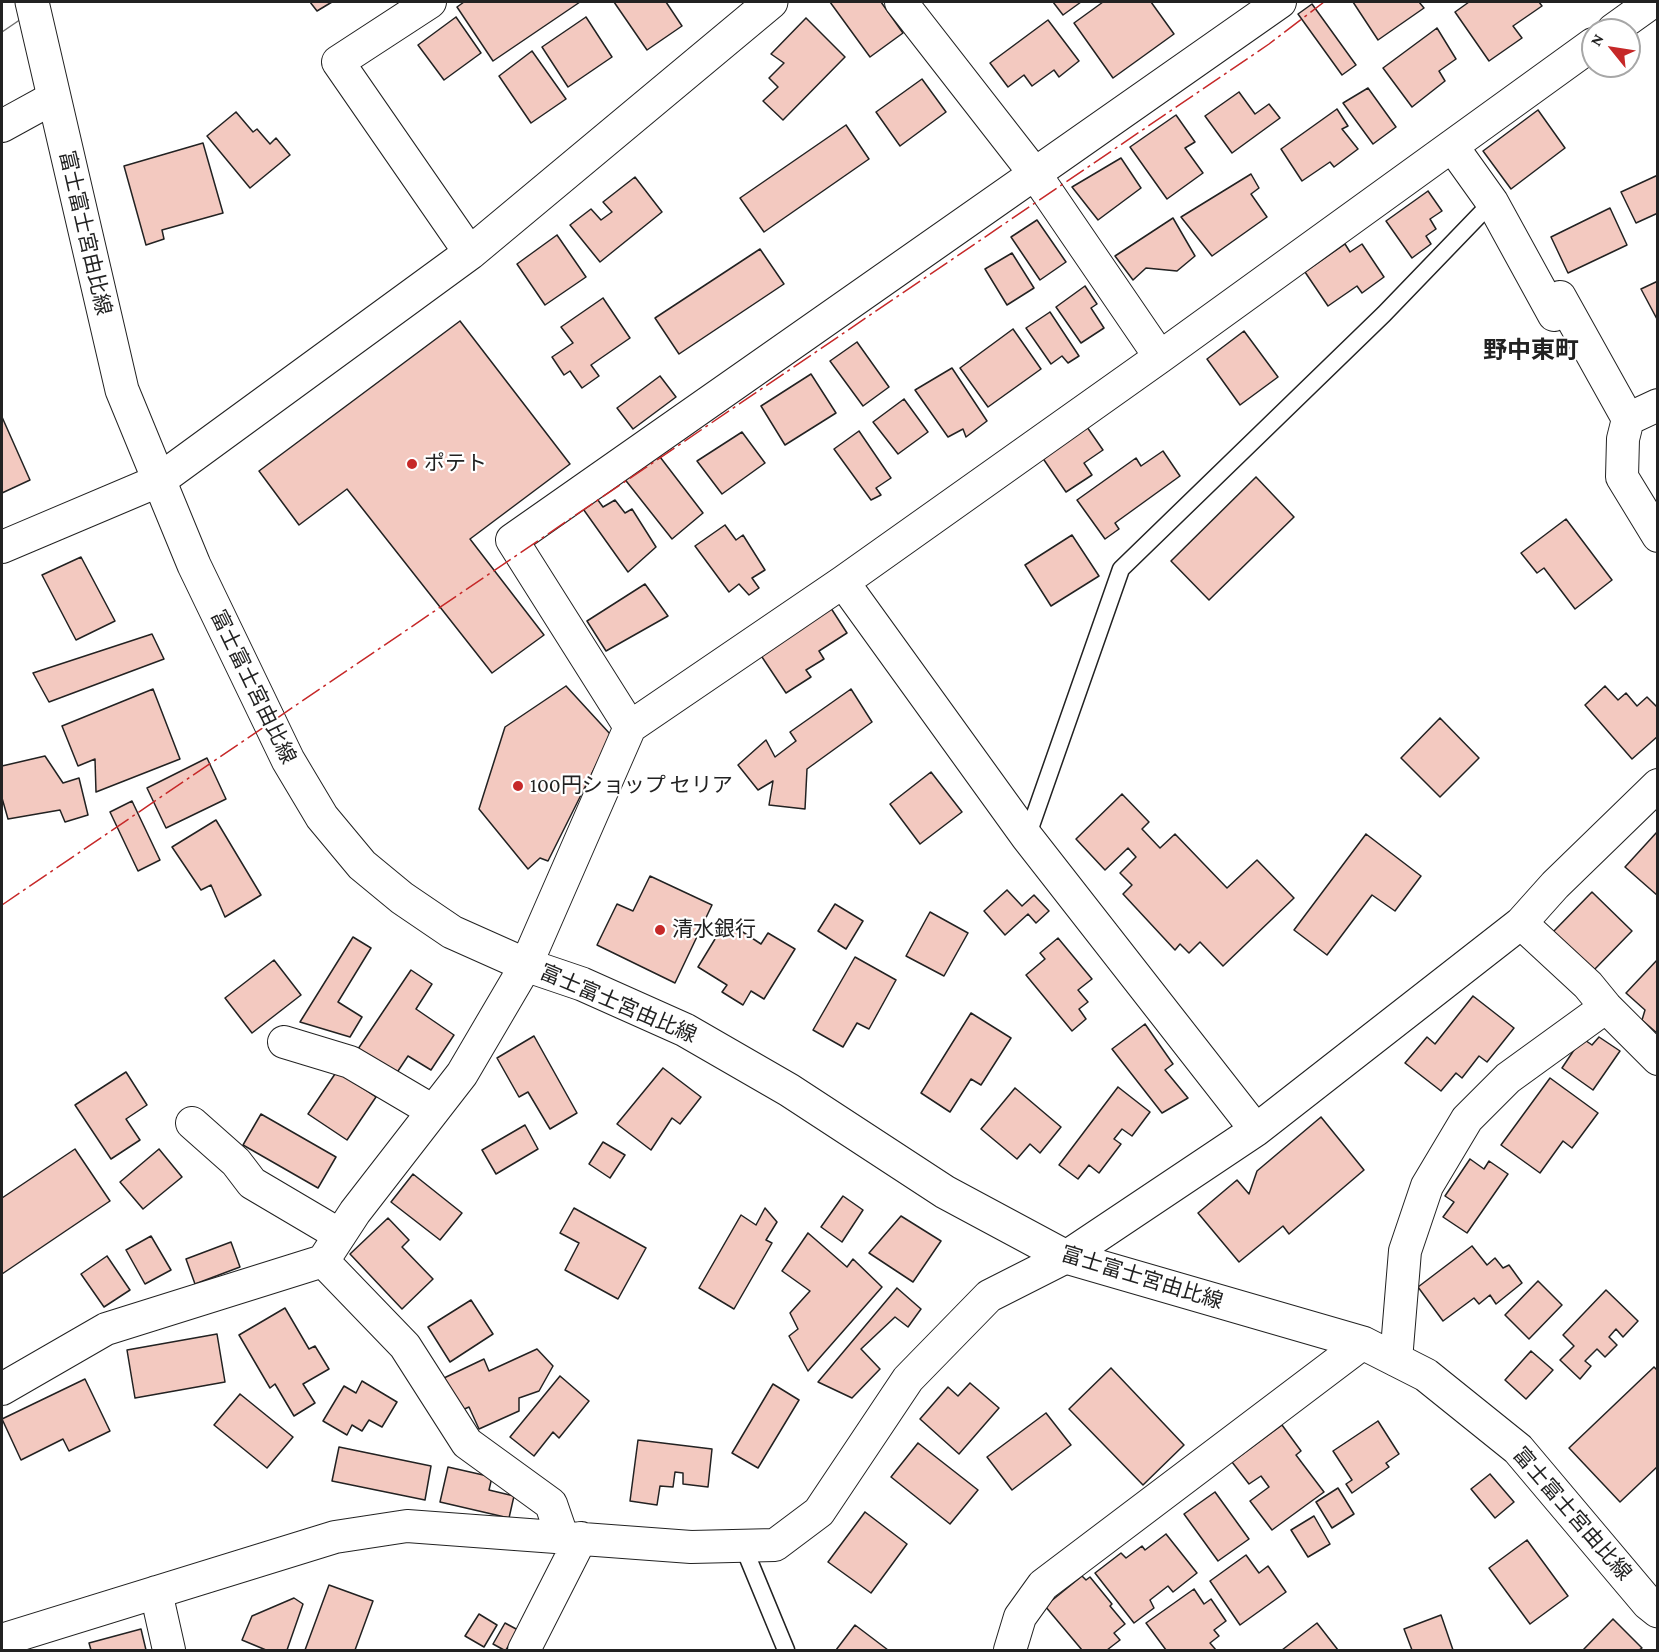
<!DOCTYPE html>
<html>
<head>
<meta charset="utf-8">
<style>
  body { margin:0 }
  #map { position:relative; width:1659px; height:1652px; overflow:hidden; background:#fff; font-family:"Crimson Pro",serif }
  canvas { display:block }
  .frame { position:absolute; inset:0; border:3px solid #222; pointer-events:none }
  .north { position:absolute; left:1581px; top:18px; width:60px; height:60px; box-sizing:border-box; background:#fff; border:2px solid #a7a7a7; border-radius:50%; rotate:300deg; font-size:16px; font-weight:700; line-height:24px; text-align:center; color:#222 }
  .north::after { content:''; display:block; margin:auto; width:21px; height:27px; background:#c62828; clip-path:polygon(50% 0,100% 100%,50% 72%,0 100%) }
</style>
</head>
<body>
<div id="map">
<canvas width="1659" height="1652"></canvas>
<div class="frame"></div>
<div class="north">N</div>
</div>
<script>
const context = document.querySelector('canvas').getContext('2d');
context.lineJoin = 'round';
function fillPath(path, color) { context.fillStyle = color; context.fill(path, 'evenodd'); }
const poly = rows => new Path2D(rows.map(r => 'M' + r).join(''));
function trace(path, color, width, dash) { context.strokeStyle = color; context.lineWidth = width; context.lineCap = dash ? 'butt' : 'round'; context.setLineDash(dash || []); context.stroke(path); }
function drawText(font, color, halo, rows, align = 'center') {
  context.font = font + ' "Crimson Pro","Noto Sans JP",serif'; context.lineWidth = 4.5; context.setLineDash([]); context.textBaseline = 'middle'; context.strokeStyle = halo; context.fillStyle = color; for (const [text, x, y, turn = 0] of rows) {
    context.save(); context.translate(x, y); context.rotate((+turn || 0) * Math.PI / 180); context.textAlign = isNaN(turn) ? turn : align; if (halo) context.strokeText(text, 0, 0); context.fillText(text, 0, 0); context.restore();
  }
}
const pier = poly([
  [2,2,46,2,2,32,2,2]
]);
fillPath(pier, '#fff');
trace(pier, '#6f6f6f', 1.5);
const building = poly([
  [310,2,332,2,317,11,310,2],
  [464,2,580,2,493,61,457,7,464,2],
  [614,2,666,2,682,26,647,50,614,2],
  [830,2,881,2,903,33,870,57,830,2],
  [1053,2,1081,2,1063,15,1053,2],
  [1103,2,1151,2,1174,34,1113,78,1074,23,1103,2],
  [1353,2,1419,2,1424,8,1378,40,1353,2],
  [1469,2,1539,2,1542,6,1513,26,1522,38,1489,61,1455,12,1469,2],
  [1312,4,1356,65,1342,75,1298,14,1312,4],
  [456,17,481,53,444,80,418,45,456,17],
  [586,17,612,57,568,87,542,47,586,17],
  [806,18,845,57,783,120,763,101,778,87,769,78,784,63,771,54,806,18],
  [1048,20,1079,61,1059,77,1054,70,1032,86,1024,75,1008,87,990,63,1048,20],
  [1437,28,1456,59,1439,71,1445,81,1412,107,1383,68,1437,28],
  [532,51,566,99,531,123,499,76,532,51],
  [922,79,946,112,900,146,876,112,922,79],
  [1368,88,1396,127,1373,144,1343,103,1368,88],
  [1239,92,1255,114,1269,104,1280,118,1232,153,1205,116,1239,92],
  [1337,109,1348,126,1342,129,1358,149,1334,167,1330,162,1302,181,1281,149,1337,109],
  [1538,110,1565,148,1511,189,1483,151,1538,110],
  [236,112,253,132,257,129,270,144,276,138,290,155,250,188,207,136,236,112],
  [1176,115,1195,142,1185,148,1203,173,1167,199,1130,147,1176,115],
  [846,125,869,159,764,232,740,198,846,125],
  [203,143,223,213,162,230,164,239,146,245,124,166,203,143],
  [1121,158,1141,188,1098,220,1072,187,1121,158],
  [1251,174,1259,188,1251,194,1267,217,1212,256,1181,217,1251,174],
  [1658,175,1658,213,1636,223,1621,192,1658,175],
  [635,177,662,212,600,262,570,225,591,209,601,220,612,212,603,202,635,177],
  [1428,191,1442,211,1430,219,1436,229,1426,236,1431,244,1412,258,1386,221,1428,191],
  [1610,208,1627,245,1568,273,1551,237,1610,208],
  [1173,218,1195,256,1177,271,1146,268,1133,280,1115,256,1173,218],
  [1037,220,1066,262,1040,280,1011,237,1037,220],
  [557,235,586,277,545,305,517,264,557,235],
  [1345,244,1350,252,1362,244,1384,277,1362,293,1357,286,1328,306,1305,272,1345,244],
  [760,249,784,284,679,354,655,318,760,249],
  [1012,253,1034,288,1007,305,985,269,1012,253],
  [1658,281,1658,321,1641,289,1658,281],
  [1085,286,1097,304,1091,308,1104,328,1081,343,1056,307,1085,286],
  [603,298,630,338,591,365,599,376,582,388,570,371,564,375,552,357,573,343,561,327,603,298],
  [1050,312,1079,356,1068,363,1062,356,1051,364,1026,328,1050,312],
  [460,321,570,464,470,539,544,635,492,673,347,489,299,525,259,471,460,321],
  [1013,329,1041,369,988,407,960,368,1013,329],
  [1244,331,1278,377,1240,405,1207,359,1244,331],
  [857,342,889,387,863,406,830,361,857,342],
  [952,368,987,421,966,437,963,429,948,437,915,390,952,368],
  [811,374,836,413,785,445,761,406,811,374],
  [660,376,676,397,633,429,617,408,660,376],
  [904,399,928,432,898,454,873,422,904,399],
  [2,417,30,480,2,493,2,417],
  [1087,427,1103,450,1084,463,1092,475,1066,492,1042,457,1087,427],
  [859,431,891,478,876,488,881,495,871,500,834,449,859,431],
  [742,432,765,463,722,494,697,461,742,432],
  [1163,451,1180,476,1115,523,1119,529,1105,539,1077,500,1136,458,1141,466,1163,451],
  [657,453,703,513,672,539,623,477,657,453],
  [1256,477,1294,517,1209,600,1171,561,1256,477],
  [595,496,603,507,615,500,625,513,632,509,656,547,628,572,581,506,595,496],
  [1566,519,1612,580,1575,609,1544,568,1537,573,1521,553,1566,519],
  [725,525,736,540,743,535,765,570,752,578,759,588,749,595,739,584,729,592,695,546,725,525],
  [1072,535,1099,576,1051,606,1025,565,1072,535],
  [81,557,115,621,76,640,42,575,81,557],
  [645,584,668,616,606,651,587,621,645,584],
  [827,602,847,633,819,651,824,659,806,670,811,677,786,693,756,648,827,602],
  [152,634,164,659,49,702,33,673,152,634],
  [566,686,611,735,548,861,540,858,528,869,479,809,505,727,566,686],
  [1605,686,1618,700,1626,693,1637,706,1647,697,1658,708,1658,736,1632,759,1585,705,1605,686],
  [153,689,180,759,96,792,95,759,78,766,62,726,153,689],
  [851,689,872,722,807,769,805,809,769,805,773,781,758,790,738,765,766,740,775,757,796,741,790,732,851,689],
  [1440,718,1479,758,1440,797,1401,758,1440,718],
  [45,756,63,783,79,778,88,815,65,822,60,810,8,819,2,798,2,766,45,756],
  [207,758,226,799,166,828,147,788,207,758],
  [931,772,962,812,920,844,890,804,931,772],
  [1122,794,1149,822,1142,829,1160,848,1175,834,1227,888,1257,860,1294,898,1223,966,1200,942,1189,953,1180,944,1175,950,1123,894,1132,885,1120,873,1136,857,1128,848,1105,870,1076,839,1122,794],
  [132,801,160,860,138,871,110,812,132,801],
  [216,820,261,895,225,917,211,885,201,890,172,847,216,820],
  [1657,832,1658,832,1658,896,1625,867,1657,832],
  [1366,834,1421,876,1395,911,1372,895,1327,955,1294,930,1366,834],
  [650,876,712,905,675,983,597,945,617,904,633,911,650,876],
  [1007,890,1022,906,1034,895,1049,911,1036,923,1028,914,1005,935,984,911,1007,890],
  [1592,892,1632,931,1592,972,1552,933,1592,892],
  [835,904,863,921,846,949,818,931,835,904],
  [930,912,968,933,944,976,906,956,930,912],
  [726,921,761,944,768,933,795,949,764,999,751,991,743,1005,722,992,727,985,698,967,726,921],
  [353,937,371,948,338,1002,362,1017,350,1037,300,1022,353,937],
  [1058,938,1092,979,1078,990,1088,1002,1079,1009,1086,1019,1072,1031,1026,975,1045,959,1040,953,1058,938],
  [855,957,896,980,869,1029,857,1023,843,1047,813,1030,855,957],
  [1658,959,1658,1034,1642,1020,1645,1010,1626,993,1658,959],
  [274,960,301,995,252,1033,225,998,274,960],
  [411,970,432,984,416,1009,454,1035,431,1070,408,1056,396,1074,358,1049,411,970],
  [1473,996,1514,1028,1487,1062,1479,1056,1462,1078,1456,1073,1441,1091,1405,1063,1427,1037,1435,1044,1473,996],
  [971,1013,1011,1038,981,1085,971,1079,950,1112,921,1093,971,1013],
  [1145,1024,1173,1064,1165,1070,1188,1098,1162,1113,1112,1049,1145,1024],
  [534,1036,577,1113,550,1129,528,1092,519,1097,497,1058,534,1036],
  [1599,1037,1620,1051,1593,1090,1562,1068,1582,1038,1592,1045,1599,1037],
  [663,1068,701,1097,680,1124,672,1118,651,1150,617,1124,663,1068],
  [337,1071,376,1097,347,1140,308,1114,337,1071],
  [126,1072,147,1105,126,1119,140,1140,111,1159,75,1105,126,1072],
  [1550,1078,1598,1113,1572,1148,1563,1141,1540,1173,1501,1145,1550,1078],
  [1118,1087,1150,1112,1132,1136,1122,1129,1114,1139,1121,1144,1099,1173,1089,1165,1078,1179,1059,1165,1118,1087],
  [1015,1088,1061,1127,1040,1153,1030,1144,1017,1159,981,1129,1015,1088],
  [261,1114,336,1157,318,1188,243,1145,261,1114],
  [1321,1117,1364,1170,1289,1234,1283,1226,1239,1262,1198,1213,1237,1180,1249,1194,1257,1171,1321,1117],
  [525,1125,538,1149,496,1174,482,1150,525,1125],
  [603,1142,625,1155,610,1178,589,1164,603,1142],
  [75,1149,110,1201,2,1274,2,1198,75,1149],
  [159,1149,182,1177,143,1209,120,1182,159,1149],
  [1470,1159,1484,1169,1489,1161,1508,1174,1467,1233,1443,1217,1454,1202,1445,1196,1470,1159],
  [413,1174,462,1213,440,1240,391,1202,413,1174],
  [843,1196,863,1210,842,1242,821,1227,843,1196],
  [574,1208,646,1248,618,1299,565,1270,579,1243,560,1233,574,1208],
  [765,1208,777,1222,766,1240,772,1243,734,1309,699,1288,741,1215,756,1225,765,1208],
  [901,1216,941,1241,913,1282,869,1253,901,1216],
  [388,1218,409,1240,402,1247,433,1279,402,1309,350,1254,388,1218],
  [808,1233,847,1267,853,1259,882,1287,808,1371,789,1336,798,1329,790,1313,810,1291,782,1271,808,1233],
  [151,1236,171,1270,145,1284,126,1250,151,1236],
  [231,1242,240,1267,195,1284,186,1259,231,1242],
  [1472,1246,1487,1265,1495,1258,1503,1268,1509,1265,1522,1283,1496,1304,1490,1295,1479,1304,1474,1298,1443,1321,1418,1287,1472,1246],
  [107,1256,130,1290,104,1307,81,1274,107,1256],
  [1538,1281,1562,1305,1529,1339,1505,1315,1538,1281],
  [897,1288,921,1309,908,1327,895,1317,861,1349,880,1369,852,1398,818,1382,897,1288],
  [1606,1290,1638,1321,1623,1337,1616,1329,1609,1337,1617,1345,1605,1357,1597,1349,1585,1361,1591,1366,1580,1379,1560,1360,1574,1346,1563,1335,1606,1290],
  [471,1300,493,1334,450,1362,428,1327,471,1300],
  [285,1308,309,1349,315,1346,329,1369,303,1384,315,1403,294,1416,275,1384,270,1388,239,1335,285,1308],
  [217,1334,225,1382,135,1398,127,1350,217,1334],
  [537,1349,553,1366,539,1391,519,1398,519,1411,479,1429,469,1407,460,1411,444,1378,484,1359,489,1371,537,1349],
  [1531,1351,1553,1370,1526,1399,1505,1380,1531,1351],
  [1654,1367,1658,1371,1658,1466,1620,1502,1569,1448,1654,1367],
  [1111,1368,1184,1445,1143,1485,1069,1409,1111,1368],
  [560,1376,589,1401,559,1438,553,1432,534,1456,510,1437,560,1376],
  [85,1379,110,1431,69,1451,63,1439,21,1460,2,1419,85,1379],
  [362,1381,397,1402,382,1427,369,1420,362,1431,352,1425,347,1435,323,1421,344,1386,356,1393,362,1381],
  [970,1383,999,1408,959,1454,920,1419,948,1387,958,1396,970,1383],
  [773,1384,799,1400,758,1468,732,1453,773,1384],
  [240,1394,293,1437,267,1468,214,1425,240,1394],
  [1046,1413,1071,1445,1012,1490,987,1457,1046,1413],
  [1378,1421,1399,1454,1386,1463,1389,1467,1352,1493,1346,1484,1352,1480,1333,1451,1378,1421],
  [1282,1425,1301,1451,1296,1455,1324,1492,1272,1530,1250,1501,1269,1487,1261,1476,1249,1484,1232,1462,1282,1425],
  [638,1440,712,1449,708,1487,683,1484,683,1473,675,1472,673,1487,660,1486,657,1505,630,1501,638,1440],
  [918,1443,978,1490,950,1524,891,1477,918,1443],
  [339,1447,431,1466,425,1500,332,1481,339,1447],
  [448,1467,492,1477,489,1490,514,1496,509,1518,440,1502,448,1467],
  [1490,1474,1514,1502,1495,1518,1471,1489,1490,1474],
  [1338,1488,1354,1514,1332,1528,1316,1502,1338,1488],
  [1215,1492,1249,1539,1218,1561,1184,1514,1215,1492],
  [865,1512,907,1544,871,1593,828,1562,865,1512],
  [1314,1516,1330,1544,1308,1557,1291,1530,1314,1516],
  [1166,1534,1197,1573,1173,1592,1168,1586,1150,1600,1154,1608,1134,1623,1095,1573,1121,1553,1126,1558,1142,1546,1145,1550,1166,1534],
  [1527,1540,1568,1596,1530,1624,1489,1568,1527,1540],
  [1246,1555,1259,1573,1268,1566,1286,1592,1240,1625,1210,1581,1246,1555],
  [1082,1576,1086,1580,1090,1577,1112,1604,1110,1606,1125,1624,1114,1633,1120,1640,1107,1650,1082,1650,1045,1606,1082,1576],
  [329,1585,373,1601,355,1650,305,1650,329,1585],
  [1194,1589,1204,1604,1211,1599,1226,1621,1214,1630,1219,1636,1210,1643,1216,1650,1166,1650,1146,1623,1194,1589],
  [294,1598,303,1604,287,1650,266,1650,242,1640,252,1616,294,1598],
  [479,1614,497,1625,484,1647,465,1636,479,1614],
  [1441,1615,1453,1650,1412,1650,1404,1629,1441,1615],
  [1613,1619,1642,1648,1639,1650,1583,1650,1613,1619],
  [505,1623,518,1630,506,1650,504,1650,493,1644,505,1623],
  [1317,1623,1338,1650,1282,1650,1317,1623],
  [855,1625,888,1650,836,1650,855,1625],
  [141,1629,146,1650,91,1650,89,1643,141,1629]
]);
fillPath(building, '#f3c9c0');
trace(building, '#222', 1.5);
const lane = poly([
  [1027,837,1121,569,1384,314,1492,202],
  [743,1546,786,1650]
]);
const street = poly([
  [430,2,338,62,470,253],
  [901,2,1035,174,1160,357],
  [1613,30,1652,2],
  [2,126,53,98],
  [1452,146,1492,202,1554,315,1560,297,1628,419,1623,439,1622,477,1658,536],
  [1628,419,1658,405],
  [2,547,158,481],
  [843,582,1027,837,1256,1130],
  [630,727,512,540,1280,2],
  [1521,923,1588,985,1606,1007,1658,1059],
  [284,1042,350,1062,433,1111],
  [192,1123,236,1162,252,1183,340,1235],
  [323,1261,405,1346,467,1443,551,1504,562,1536],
  [1396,1360,1405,1251,1427,1186,1467,1119,1508,1078,1606,1007],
  [2,1389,106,1329,323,1261,355,1212,462,1074,526,965,630,727,843,582,1160,357,1593,44],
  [156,1592,169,1650],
  [2,1640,335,1537,407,1526,691,1547,775,1545,819,1512,908,1379,989,1296,1066,1257,1256,1130,1521,923,1555,885,1658,785],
  [524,1650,581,1538],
  [1010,1650,1020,1617,1043,1585,1363,1343]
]);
const secondary = poly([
  [158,481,470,253,771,2]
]);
const primary = poly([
  [32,2,122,390,194,565,288,760,322,817,362,865,402,898,452,932,526,965,582,984,685,1030,789,1090,945,1192,1066,1257,1363,1343,1426,1375,1518,1449,1648,1603,1658,1611]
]);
trace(lane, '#222', 19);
trace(street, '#222', 34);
trace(secondary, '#222', 35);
trace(primary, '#222', 35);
trace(lane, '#fff', 16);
trace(street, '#fff', 32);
trace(secondary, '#fff', 33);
trace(primary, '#fff', 33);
trace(poly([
  [2,905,1269,44,1324,2]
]), '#c62828', 1.5, [21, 4.5, 3, 4.5]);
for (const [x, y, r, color] of [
  [412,464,6,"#c62828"],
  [518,786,6,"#c62828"],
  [660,930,6,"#c62828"]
]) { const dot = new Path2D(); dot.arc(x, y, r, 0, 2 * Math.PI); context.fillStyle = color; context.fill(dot); trace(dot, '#fff', 2); }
drawText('21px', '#222', '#fff', [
  ["富士富士宮由比線",85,233,77],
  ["富士富士宮由比線",253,687,64],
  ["富士富士宮由比線",618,1004,23],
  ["富士富士宮由比線",1142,1278,17],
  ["富士富士宮由比線",1572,1514,49]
]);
drawText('21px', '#222', '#fff', [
  ["ポテト",424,464],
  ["100円ショップ セリア",530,786],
  ["清水銀行",672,930]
], 'left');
drawText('bold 24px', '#222', '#fff', [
  ["野中東町",1531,351]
]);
</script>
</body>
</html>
